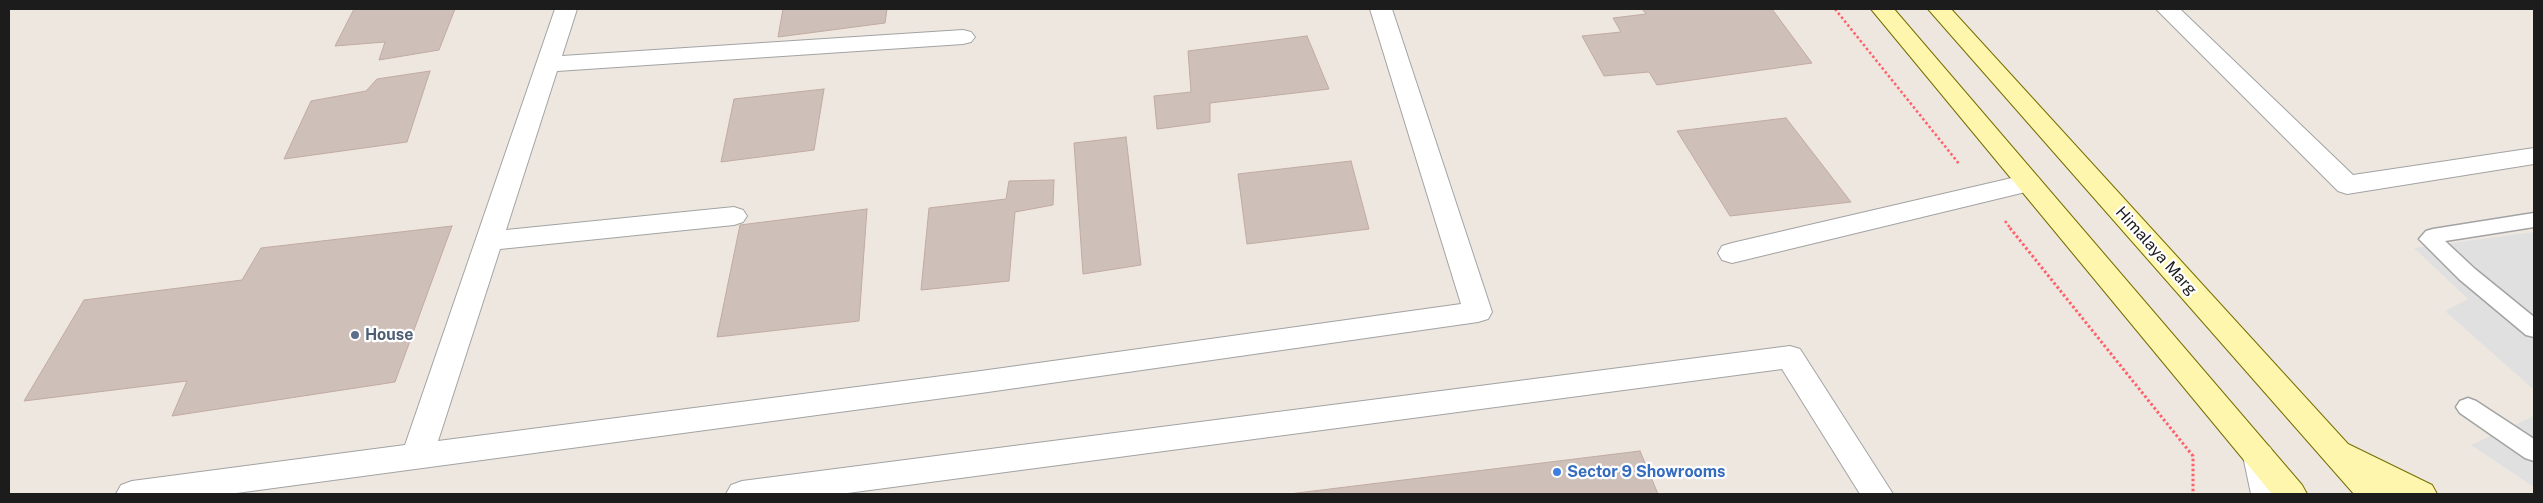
<!DOCTYPE html>
<html>
<head>
<meta charset="utf-8">
<style>
  body { margin:0 }
  #map { position:relative; width:2543px; height:503px; overflow:hidden; background:#eee7e0; font-family:"Public Sans",sans-serif }
  canvas { display:block }
  .frame { position:absolute; inset:0; border:10px solid #1c1c1c; pointer-events:none }
</style>
</head>
<body>
<div id="map">
<canvas width="2543" height="503"></canvas>
<div class="frame"></div>
</div>
<script>
const context = document.querySelector('canvas').getContext('2d');
context.lineJoin = 'round';
function fillPath(path, color) { context.fillStyle = color; context.fill(path, 'evenodd'); }
const poly = rows => new Path2D(rows.map(r => 'M' + r).join(''));
function trace(path, color, width, dash) { context.strokeStyle = color; context.lineWidth = width; context.lineCap = dash ? 'butt' : 'round'; context.setLineDash(dash || []); context.stroke(path); }
function drawText(font, color, halo, rows, align = 'center') {
  context.font = font + ' "Public Sans",sans-serif'; context.lineWidth = 4.5; context.setLineDash([]); context.textBaseline = 'middle'; context.strokeStyle = halo; context.fillStyle = color; for (const [text, x, y, turn = 0] of rows) {
    context.save(); context.translate(x, y); context.rotate((+turn || 0) * Math.PI / 180); context.textAlign = isNaN(turn) ? turn : align; if (halo) context.strokeText(text, 0, 0); context.fillText(text, 0, 0); context.restore();
  }
}
fillPath(poly([
  [2534,232,2534,390,2445,311,2468,299,2414,248],
  [2534,416,2534,487,2471,445]
]), '#e0e0e0');
const building = poly([
  [354,9,455,9,439,50,379,60,385,42,335,46,354,9],
  [783,9,887,9,885,23,778,37,783,9],
  [1642,9,1772,9,1812,63,1657,85,1649,72,1604,76,1582,36,1621,32,1613,18,1646,14,1642,9],
  [1307,36,1329,89,1210,103,1210,122,1157,129,1154,96,1191,92,1188,51,1307,36],
  [430,71,407,142,284,159,311,101,366,91,377,79,430,71],
  [824,89,814,150,721,162,734,99,824,89],
  [1786,118,1851,202,1730,216,1677,131,1786,118],
  [1126,137,1141,265,1083,274,1074,143,1126,137],
  [1351,161,1369,229,1247,244,1238,174,1351,161],
  [1054,180,1053,205,1015,212,1009,281,921,290,929,208,1006,199,1009,181,1054,180],
  [867,209,859,321,717,337,740,225,867,209],
  [452,226,395,382,172,416,187,381,24,401,84,300,242,280,261,248,452,226],
  [1640,451,1658,494,1289,494,1640,451]
]);
fillPath(building, '#cebfb9');
trace(building, '#c1aaa1', 1);
const lane = poly([
  [2534,213,2534,227,2445,241,2475,269,2534,317,2534,337,2526,335,2459,279,2419,239,2426,231,2433,229,2534,213],
  [2468,398,2476,401,2534,439,2534,461,2525,458,2460,413,2456,407,2460,401,2468,398]
]);
const street = poly([
  [555,9,577,9,562,56,963,30,971,32,975,37,971,42,963,44,557,71,506,230,734,207,743,210,747,216,743,222,734,225,500,249,438,441,981,371,1461,304,1370,9,1392,9,1492,312,1488,319,1478,322,981,393,229,494,116,494,121,485,132,481,405,445,555,9],
  [2156,9,2180,9,2353,175,2534,148,2534,164,2347,194,2338,191,2156,9],
  [2029,174,2038,177,2042,183,2038,189,1732,263,1722,260,1718,253,1722,246,1732,243,2029,174],
  [1790,346,1800,349,1893,494,1860,494,1782,369,840,494,726,494,731,485,742,481,1790,346],
  [2259,443,2270,447,2275,456,2283,494,2251,494,2243,456,2248,447,2259,443]
]);
const secondary = poly([
  [1871,9,1894,9,2302,485,2307,494,2272,494,1871,9],
  [1928,9,1951,9,2348,444,2432,485,2437,494,2354,494,1928,9]
]);
trace(lane, '#a3a3a3', 3);
trace(street, '#a3a3a3', 2);
trace(secondary, '#756f00', 2);
trace(poly([
  [1835,9,1960,165],
  [2005,221,2011,229]
]), '#ff6069', 2.5, [2.5, 2.5]);
trace(poly([
  [2010,228,2193,456,2193,494]
]), '#ff6069', 3, [2.5, 2.5]);
fillPath(lane, '#fff');
fillPath(street, '#fff');
fillPath(secondary, '#fff6ad');
for (const [x, y, r, color] of [
  [355,335,5,"#5c6f8a"],
  [1557,472,5,"#3f7fe0"]
]) { const dot = new Path2D(); dot.arc(x, y, r, 0, 2 * Math.PI); context.fillStyle = color; context.fill(dot); trace(dot, '#fff', 2); }
drawText('16px', '#1c1c1c', '#fff', [
  ["Himalaya Marg",2156,251,48]
]);
drawText('bold 16px', '#4e5e75', '#fff', [
  ["House",365,335]
], 'left');
drawText('bold 16px', '#366cbe', '#fff', [
  ["Sector 9 Showrooms",1567,472]
], 'left');
</script>
</body>
</html>
